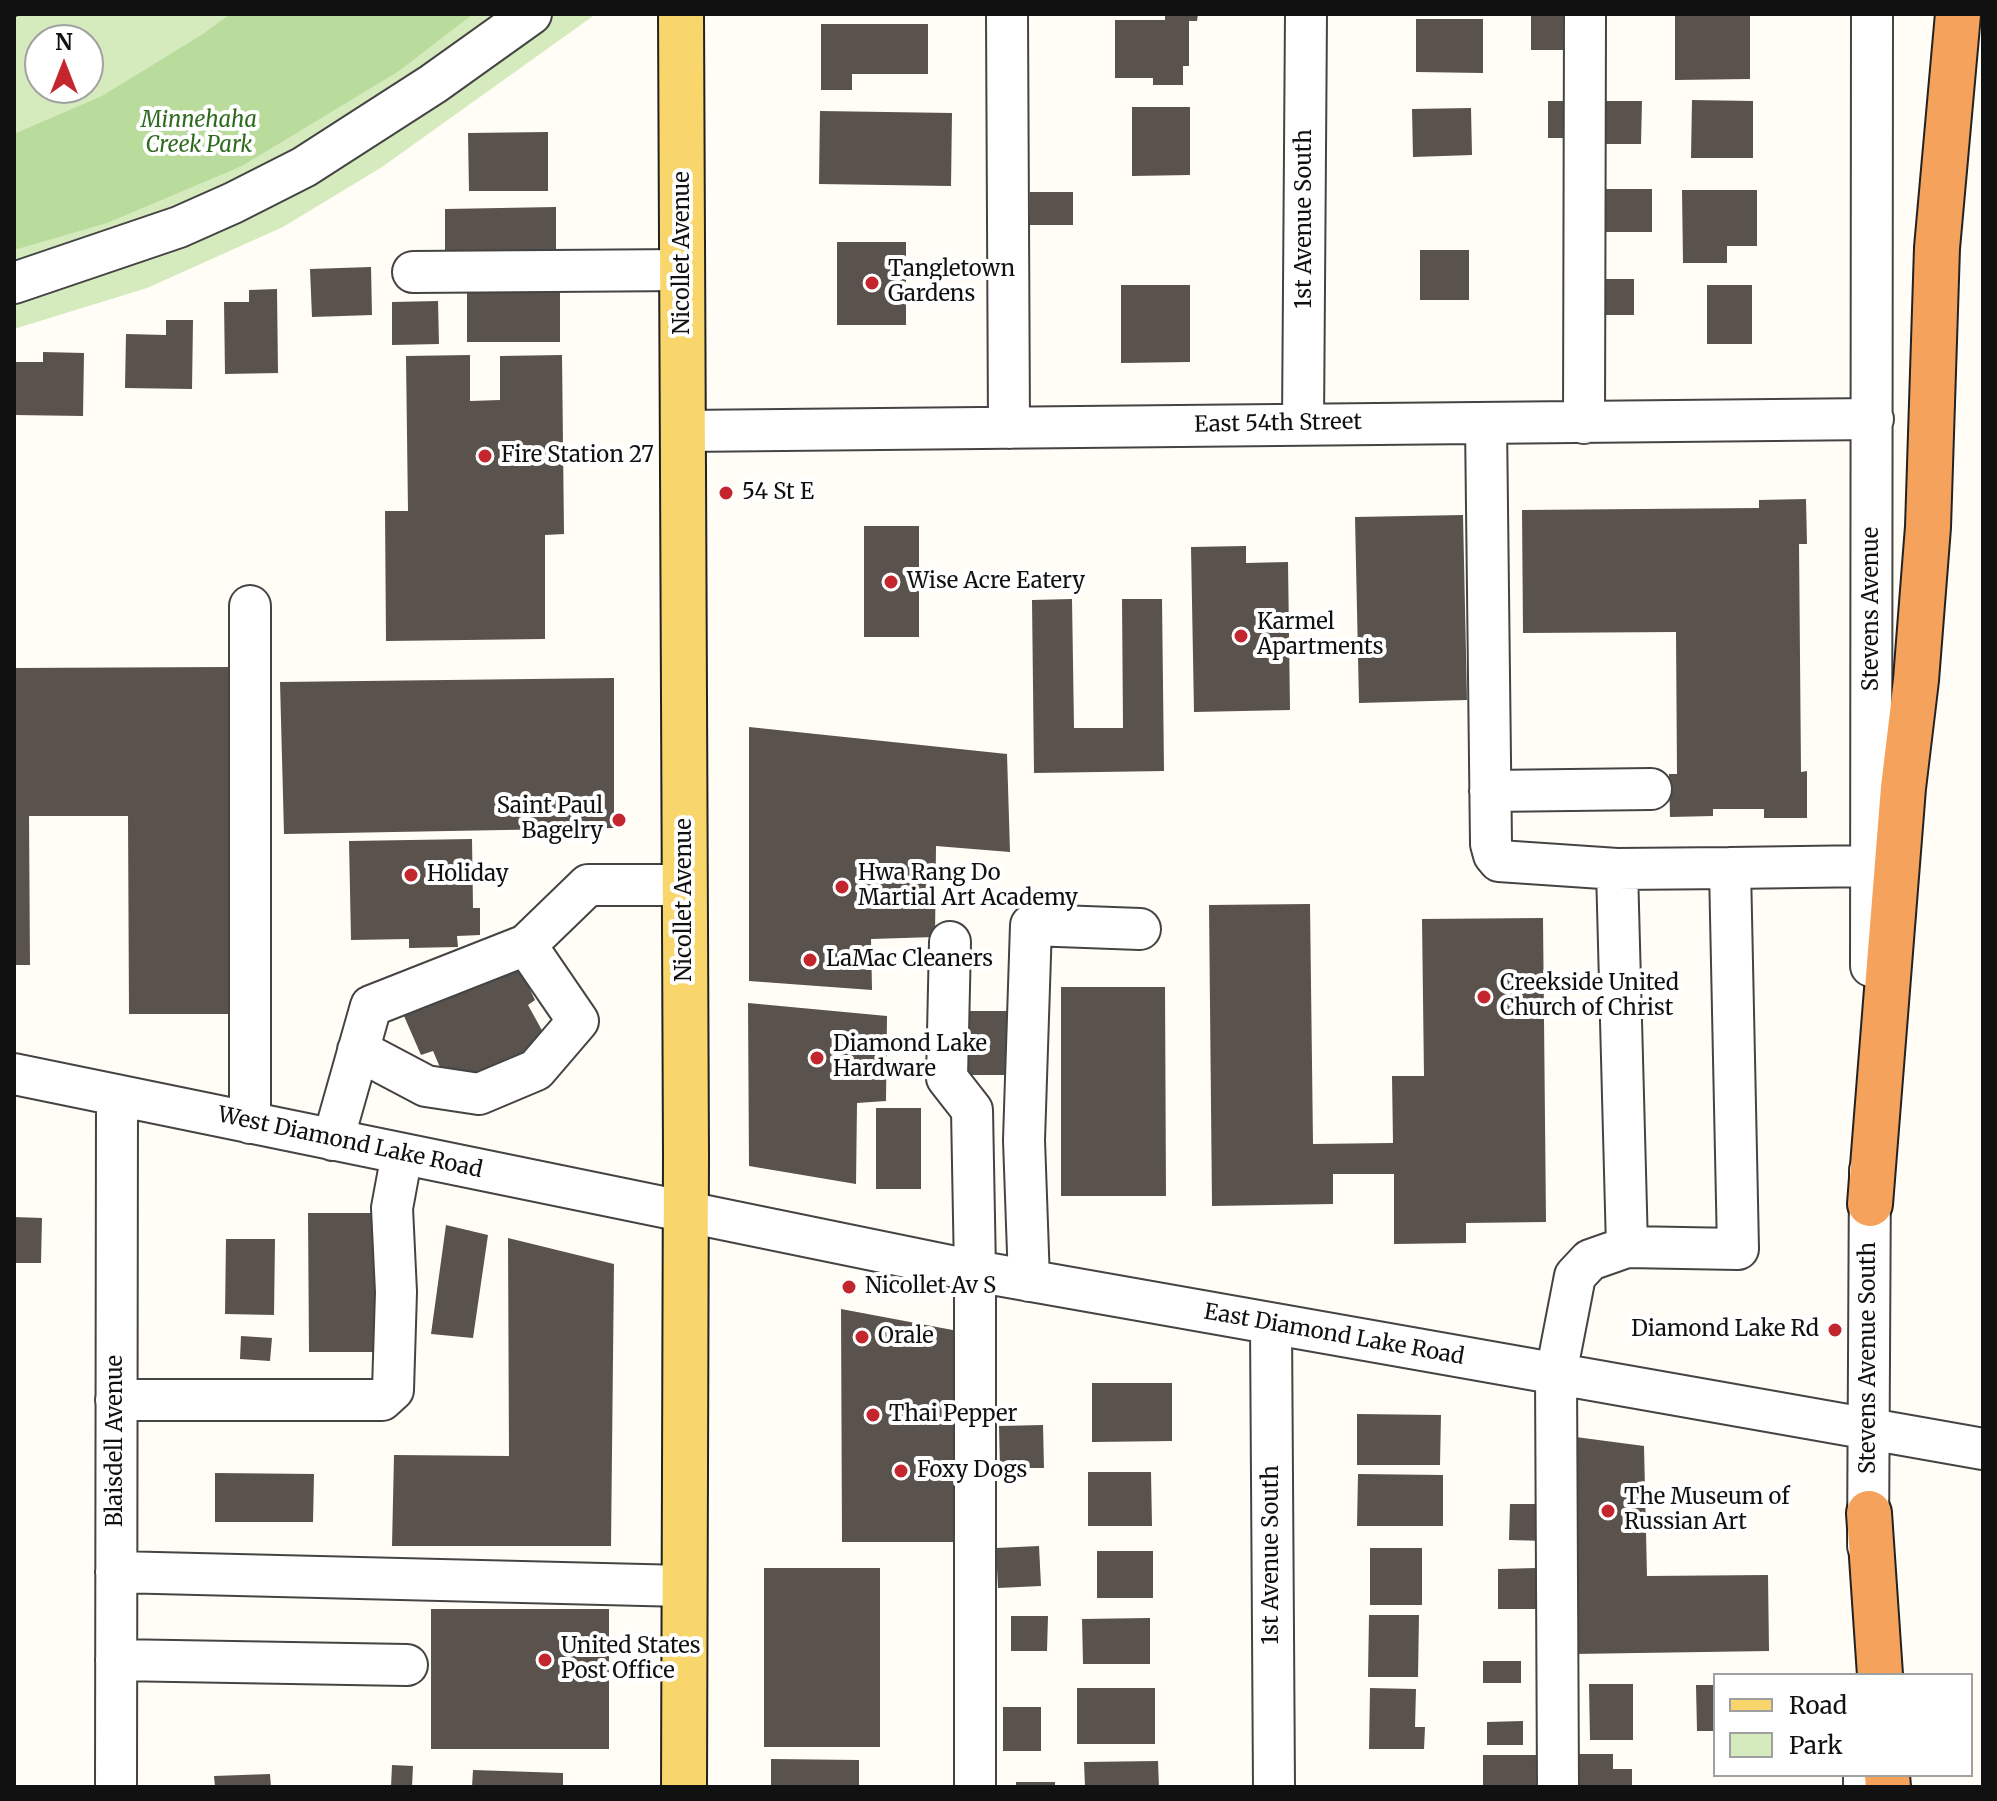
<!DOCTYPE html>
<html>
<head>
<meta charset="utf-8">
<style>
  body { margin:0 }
  #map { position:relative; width:1997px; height:1801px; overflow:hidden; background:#fffdf5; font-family:Merriweather,serif }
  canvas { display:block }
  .frame { position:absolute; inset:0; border:16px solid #111; pointer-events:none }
  .legend { position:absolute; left:1713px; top:1673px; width:260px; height:104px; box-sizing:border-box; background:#fff; border:2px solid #a0a0a0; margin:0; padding:10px 14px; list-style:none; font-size:24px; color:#111 }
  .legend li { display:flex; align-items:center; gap:16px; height:40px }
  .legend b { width:40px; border:2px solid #a0a0a0 }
  .north { position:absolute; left:24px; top:24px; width:80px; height:80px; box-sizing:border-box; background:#fff; border:2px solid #a0a0a0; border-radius:50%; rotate:0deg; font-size:22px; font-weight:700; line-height:32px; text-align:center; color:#111 }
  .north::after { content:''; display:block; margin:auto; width:28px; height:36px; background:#c4262e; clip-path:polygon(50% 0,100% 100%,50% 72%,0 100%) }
</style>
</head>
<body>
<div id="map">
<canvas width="1997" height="1801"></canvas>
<div class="frame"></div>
<ul class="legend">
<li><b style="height:10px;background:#f9d66b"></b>Road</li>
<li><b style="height:22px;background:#d5ebbd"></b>Park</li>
</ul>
<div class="north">N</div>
</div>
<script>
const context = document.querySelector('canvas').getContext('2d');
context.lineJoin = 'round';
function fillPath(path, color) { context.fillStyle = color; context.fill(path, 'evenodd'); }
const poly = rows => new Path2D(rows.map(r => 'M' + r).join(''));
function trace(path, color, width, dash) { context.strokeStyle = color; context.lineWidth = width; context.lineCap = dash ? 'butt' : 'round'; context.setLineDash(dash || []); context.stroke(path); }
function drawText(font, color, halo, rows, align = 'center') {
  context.font = font + ' Merriweather,serif'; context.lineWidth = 8; context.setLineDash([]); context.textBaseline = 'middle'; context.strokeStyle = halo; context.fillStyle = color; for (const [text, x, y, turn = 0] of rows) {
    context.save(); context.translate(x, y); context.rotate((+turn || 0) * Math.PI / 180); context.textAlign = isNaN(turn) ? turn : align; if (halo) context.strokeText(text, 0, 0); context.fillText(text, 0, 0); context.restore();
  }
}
fillPath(poly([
  [14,14,596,14,382,167,283,227,147,288,14,329],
  [40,40,88,40,88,88,40,88]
]), '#d5ebbd');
fillPath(poly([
  [230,14,473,14,399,71,242,166,107,223,14,250,14,134,102,96,203,34]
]), '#b9dc9c');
fillPath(poly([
  [1165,14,1198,14,1197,21,1189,21,1189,66,1183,66,1183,85,1153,85,1153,78,1115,78,1115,20,1165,20],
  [1531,14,1571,14,1571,50,1531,50],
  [1675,14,1750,14,1750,79,1675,80],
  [1416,19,1483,19,1483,73,1416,72],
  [821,24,928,24,928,74,852,74,852,90,821,90],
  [1692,100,1753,101,1753,158,1691,158],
  [1548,101,1572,101,1572,138,1548,138],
  [1598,101,1642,101,1641,144,1598,144],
  [1132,107,1190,107,1190,175,1132,176],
  [1471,108,1472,155,1413,157,1412,109],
  [820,111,952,113,951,186,819,184],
  [548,132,548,191,469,191,468,133],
  [1596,189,1652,189,1652,232,1596,232],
  [1682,190,1757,190,1757,246,1727,246,1727,263,1683,263],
  [1030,192,1073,192,1073,225,1030,225],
  [556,207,556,261,445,262,445,209],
  [837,242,906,242,906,325,837,325],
  [1420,250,1469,250,1469,300,1420,300],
  [371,267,372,315,312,317,310,269],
  [1596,279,1634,279,1634,315,1596,315],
  [467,283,560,283,560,342,467,342],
  [1121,285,1190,285,1190,362,1121,363],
  [1707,285,1752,285,1752,344,1707,344],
  [277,289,278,373,225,374,224,302,249,302,249,290],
  [438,301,439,344,392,345,392,302],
  [166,320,193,320,192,389,125,388,126,334,166,335],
  [43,352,84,353,83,416,14,415,14,362,43,362],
  [470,355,470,401,500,400,500,356,562,355,564,534,545,535,545,639,386,641,385,511,408,511,406,356],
  [1806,499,1807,544,1799,544,1801,772,1807,771,1807,818,1764,818,1764,809,1713,809,1713,816,1670,817,1669,774,1677,774,1676,632,1523,633,1522,510,1759,508,1759,500],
  [1463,515,1467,700,1359,703,1355,517],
  [864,526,919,526,919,637,864,637],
  [1246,546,1246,563,1288,562,1290,710,1194,712,1191,547],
  [1072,599,1074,728,1123,728,1122,599,1162,599,1164,771,1034,773,1032,600],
  [230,667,232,1014,129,1014,128,816,29,816,30,965,14,965,14,668],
  [614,678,614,828,284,834,280,682],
  [749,727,1007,754,1010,852,936,846,935,937,871,939,872,990,749,981],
  [472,839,473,908,480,908,480,935,457,936,458,947,409,948,409,939,351,940,349,841],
  [1310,904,1313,1144,1393,1143,1392,1076,1424,1076,1422,919,1543,918,1546,1222,1466,1223,1466,1243,1394,1244,1394,1174,1333,1174,1333,1204,1212,1206,1209,905],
  [518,964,535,1000,528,1005,544,1034,539,1045,460,1084,445,1079,433,1051,421,1055,404,1016],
  [1061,987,1165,987,1166,1196,1061,1196],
  [748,1003,887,1016,886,1101,857,1103,856,1184,749,1166],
  [967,1011,1015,1011,1015,1075,967,1075],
  [876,1108,921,1108,921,1189,876,1189],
  [308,1213,391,1213,391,1352,309,1352],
  [14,1217,42,1218,41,1263,14,1263],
  [446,1225,488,1235,473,1338,431,1334],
  [508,1238,614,1264,611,1546,392,1546,394,1455,509,1456],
  [226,1239,275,1239,274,1315,225,1314],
  [841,1309,958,1331,958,1542,842,1542],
  [241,1336,272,1338,270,1361,240,1359],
  [1092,1383,1172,1383,1172,1441,1092,1442],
  [1357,1414,1441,1415,1440,1465,1357,1465],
  [1043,1425,1044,1468,1000,1468,999,1426],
  [1568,1436,1644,1446,1647,1576,1768,1575,1769,1651,1572,1654],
  [1088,1472,1151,1472,1152,1526,1088,1526],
  [215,1473,314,1474,313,1522,215,1522],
  [1358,1474,1443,1475,1443,1526,1357,1526],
  [1510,1504,1546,1504,1546,1541,1509,1540],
  [1039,1546,1041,1586,998,1588,996,1548],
  [1370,1548,1422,1548,1422,1605,1370,1605],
  [1097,1551,1153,1551,1153,1598,1097,1598],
  [764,1568,880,1568,880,1747,764,1747],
  [1536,1568,1537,1609,1498,1609,1498,1569],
  [431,1609,609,1609,609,1749,431,1749],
  [1369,1615,1419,1615,1418,1677,1368,1677],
  [1011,1616,1048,1616,1047,1651,1011,1651],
  [1150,1618,1150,1664,1083,1664,1082,1619],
  [1483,1661,1521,1661,1521,1683,1483,1683],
  [1589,1684,1633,1684,1633,1740,1590,1740],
  [1696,1685,1715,1685,1715,1731,1697,1731],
  [1077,1688,1155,1688,1155,1744,1077,1744],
  [1370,1688,1416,1689,1415,1727,1425,1727,1424,1749,1369,1749],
  [1003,1707,1041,1707,1041,1751,1003,1751],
  [1523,1721,1523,1745,1487,1745,1487,1722],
  [1572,1754,1613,1754,1613,1769,1632,1769,1632,1787,1572,1787],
  [1483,1755,1539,1755,1539,1787,1483,1787],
  [771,1759,859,1760,859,1787,771,1787],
  [1158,1761,1159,1787,1085,1787,1084,1762],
  [392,1765,413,1766,412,1787,391,1787],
  [473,1770,563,1773,563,1787,472,1787],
  [270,1774,271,1787,215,1787,214,1776],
  [1016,1782,1055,1782,1055,1787,1016,1787]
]), '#5a524d');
const minor = poly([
  [1007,14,1009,428],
  [413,272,684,270],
  [14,283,179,227,233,203,304,167,433,84,531,14],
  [1303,423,1306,14],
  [1486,423,1491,844,1494,855,1499,861,1617,869,1730,868],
  [1584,423,1585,14],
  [683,431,1873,419],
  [1490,791,1651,789],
  [1617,869,1627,1247],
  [950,942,947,1078,972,1110,975,1271,975,1787],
  [1871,966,1872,14],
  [358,1050,426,1086,479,1094,536,1070,578,1021,526,945],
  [14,1074,975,1271,1983,1449],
  [250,1123,250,606],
  [333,1140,371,1006,526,945,588,885,685,885],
  [1029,1281,1024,1140,1031,925,1140,929],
  [1271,1324,1274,1787],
  [116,1400,382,1400,393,1390,396,1292,392,1208,402,1154],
  [1868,1546,1870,1170],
  [116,1572,684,1586],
  [116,1660,407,1665],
  [116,1787,117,1095],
  [1558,1787,1556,1374,1575,1276,1590,1260,1627,1247,1738,1249,1730,868,1871,866],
  [1864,1787,1864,1775]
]);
const major = poly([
  [681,14,686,1154,684,1787]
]);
const highway = poly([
  [1870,1204,1903,788,1916,680,1928,527,1937,248,1958,14],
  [1869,1513,1880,1675],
  [1887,1775,1888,1787]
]);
trace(minor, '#444', 44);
trace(major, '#222', 48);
trace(highway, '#222', 48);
trace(poly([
  [14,15,17,14]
]), '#333', 5, [8, 4]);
trace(minor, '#fff', 40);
trace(major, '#f9d66b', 44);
trace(highway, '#f5a25d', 44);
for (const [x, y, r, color] of [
  [872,283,8,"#c4262e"],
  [485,456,8,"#c4262e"],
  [726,493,8,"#c4262e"],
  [891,582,8,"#c4262e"],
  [1241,636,8,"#c4262e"],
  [619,820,8,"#c4262e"],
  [411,875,8,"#c4262e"],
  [842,887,8,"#c4262e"],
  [810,960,8,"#c4262e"],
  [1484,997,8,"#c4262e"],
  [817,1058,8,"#c4262e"],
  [849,1287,8,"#c4262e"],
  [1835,1330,8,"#c4262e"],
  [862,1337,8,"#c4262e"],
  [873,1415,8,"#c4262e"],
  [901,1471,8,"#c4262e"],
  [1608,1511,8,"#c4262e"],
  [545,1660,8,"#c4262e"]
]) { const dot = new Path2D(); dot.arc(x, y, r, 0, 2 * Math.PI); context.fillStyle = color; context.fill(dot); trace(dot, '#fff', 3); }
drawText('italic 22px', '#2f6b1f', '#fff', [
  ["Minnehaha",199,121],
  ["Creek Park",199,146]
]);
drawText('22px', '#111', '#fff', [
  ["1st Avenue South",1305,219,-90],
  ["Nicollet Avenue",683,253,-90],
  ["East 54th Street",1278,424,-1],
  ["Stevens Avenue",1872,609,-90],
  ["Nicollet Avenue",685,900,-90],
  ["West Diamond Lake Road",350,1143,12],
  ["East Diamond Lake Road",1334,1335,10],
  ["Stevens Avenue South",1869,1358,-90],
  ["Blaisdell Avenue",116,1441,-90],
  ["1st Avenue South",1272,1555,-90]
]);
drawText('22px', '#111', '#fff', [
  ["Tangletown",888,270],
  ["Gardens",888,295],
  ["Fire Station 27",501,456],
  ["54 St E",742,493],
  ["Wise Acre Eatery",907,582],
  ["Karmel",1257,623],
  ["Apartments",1257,648],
  ["Saint Paul",603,807,"right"],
  ["Bagelry",603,832,"right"],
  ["Hwa Rang Do",858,874],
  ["Martial Art Academy",858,899],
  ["Holiday",427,875],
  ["LaMac Cleaners",826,960],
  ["Creekside United",1500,984],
  ["Church of Christ",1500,1009],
  ["Diamond Lake",833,1045],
  ["Hardware",833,1070],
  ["Nicollet Av S",865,1287],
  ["Diamond Lake Rd",1819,1330,"right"],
  ["Orale",878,1337],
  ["Thai Pepper",889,1415],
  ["Foxy Dogs",917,1471],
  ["The Museum of",1624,1498],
  ["Russian Art",1624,1523],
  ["United States",561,1647],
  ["Post Office",561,1672]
], 'left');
</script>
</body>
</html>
